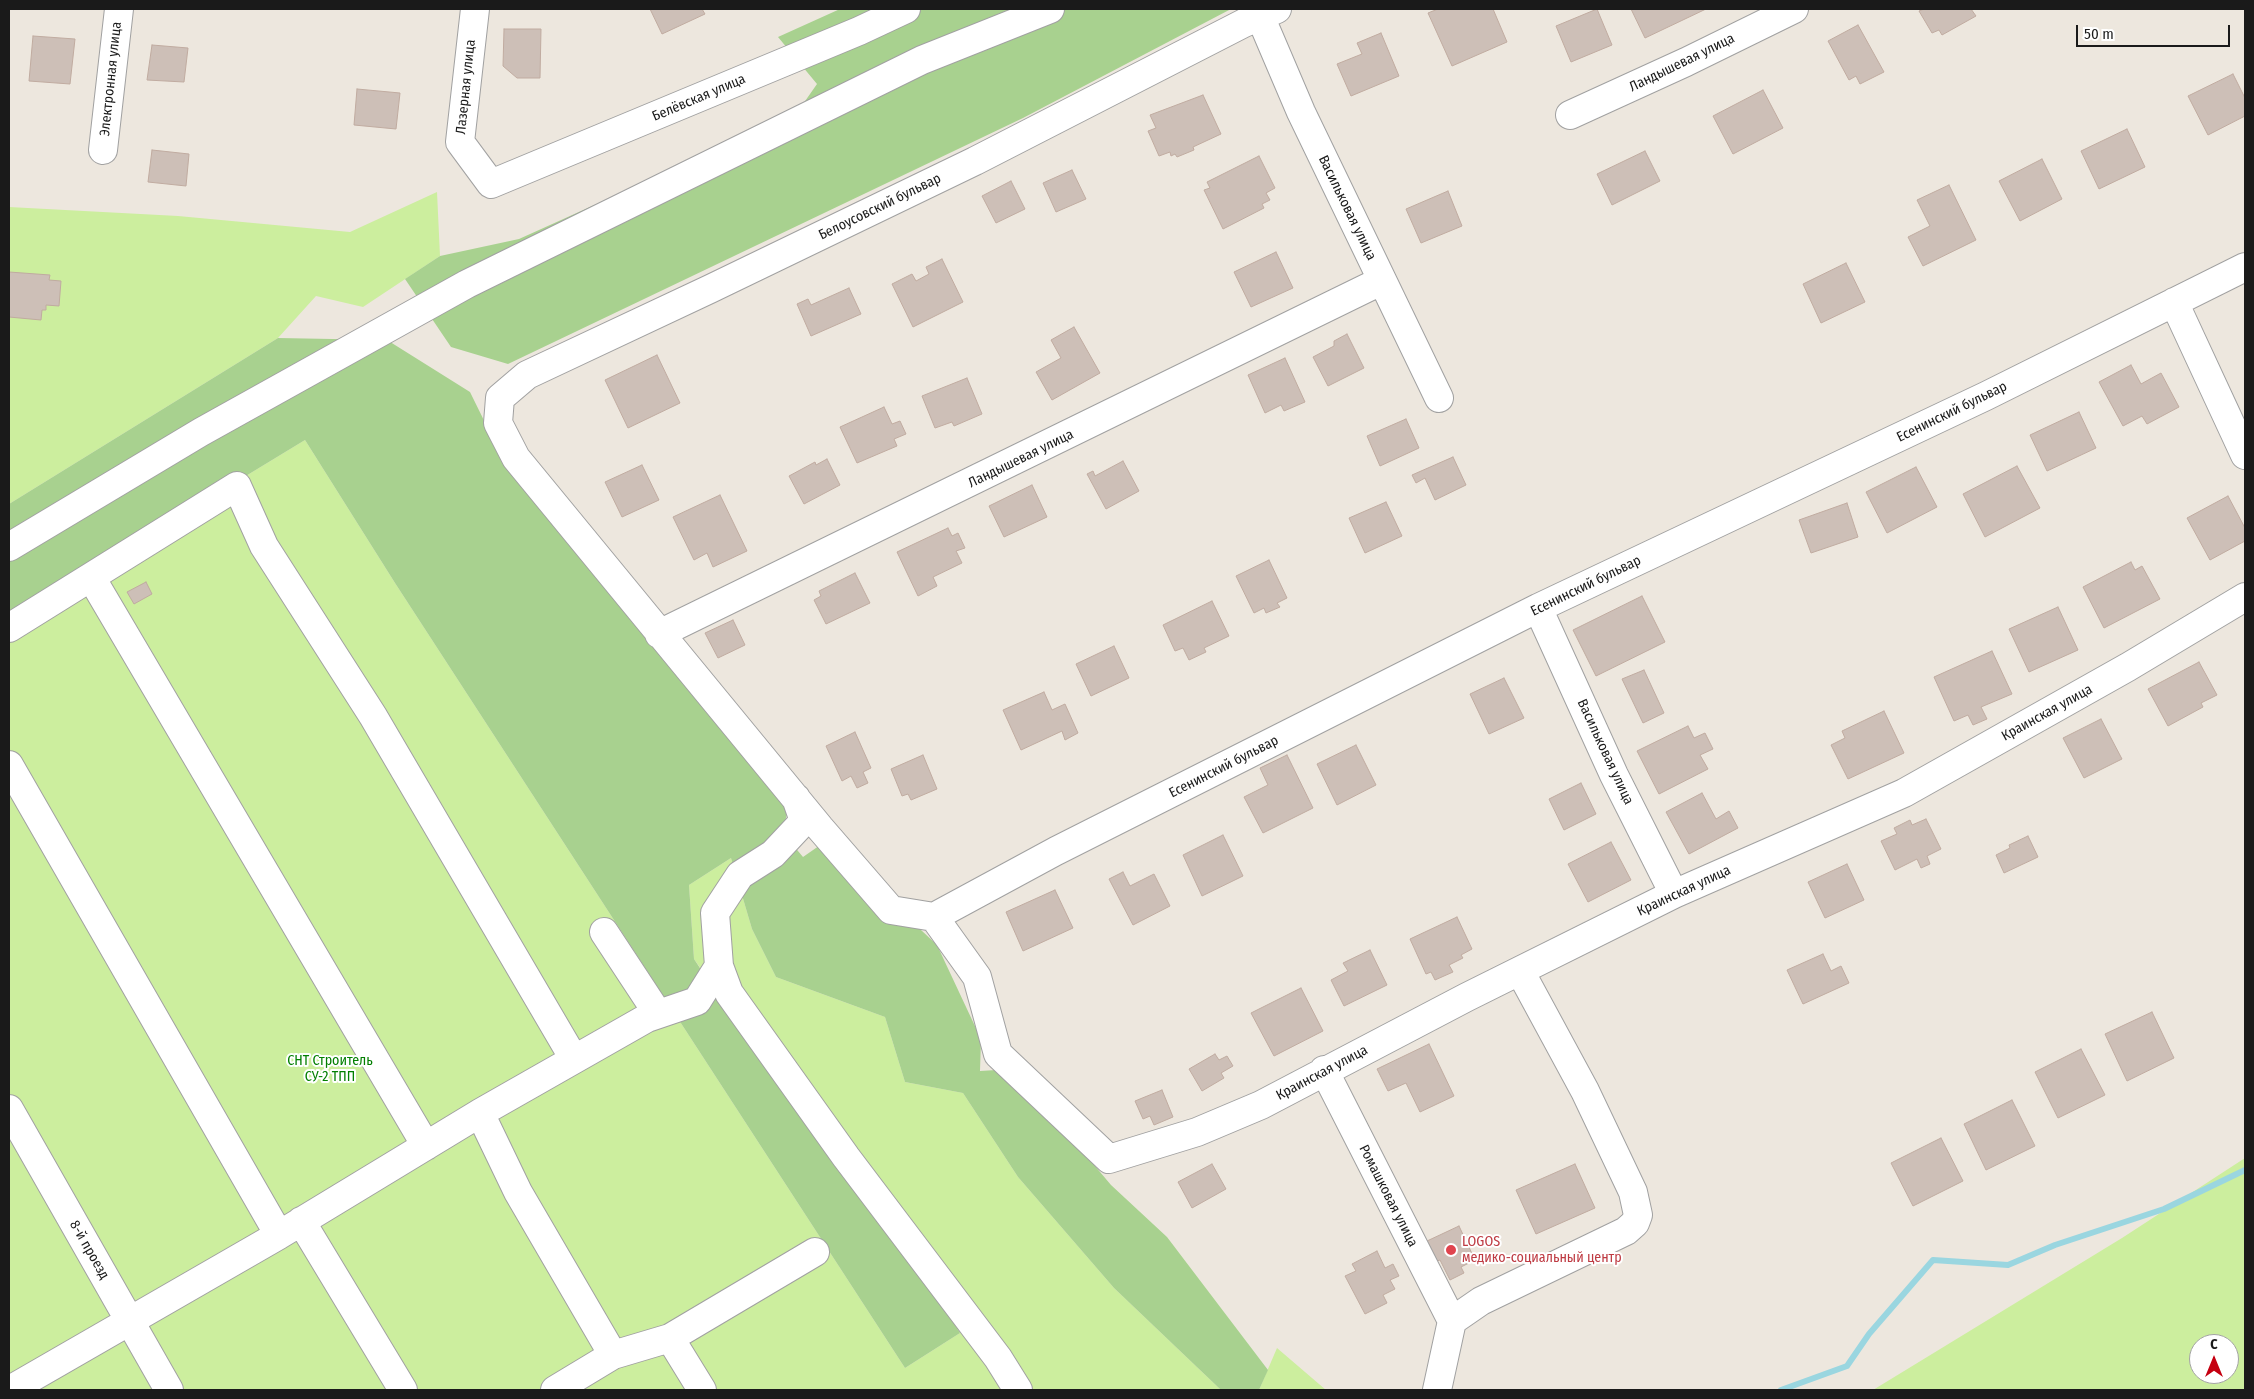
<!DOCTYPE html>
<html>
<head>
<meta charset="utf-8">
<style>
  body { margin:0 }
  #map { position:relative; width:2254px; height:1399px; overflow:hidden; background:#ede7de; font-family:"Fira Sans Condensed",sans-serif }
  canvas { display:block }
  .frame { position:absolute; inset:0; border:10px solid #1a1a1a; pointer-events:none }
  .north { position:absolute; left:2189px; top:1334px; width:50px; height:50px; box-sizing:border-box; background:#fff; border:1px solid #a3a3a3; border-radius:50%; rotate:0deg; font-size:14px; font-weight:700; line-height:20px; text-align:center; color:#1a1a1a }
  .north::after { content:''; display:block; margin:auto; width:18px; height:22px; background:#c50011; clip-path:polygon(50% 0,100% 100%,50% 72%,0 100%) }
  .scale { position:absolute; left:2076px; top:25px; width:154px; height:22px; box-sizing:border-box; border:2px solid #1a1a1a; border-top:0; padding-left:6px; font-size:15px; line-height:18px; white-space:nowrap; color:#1a1a1a; -webkit-text-stroke:4px #fff; paint-order:stroke }
</style>
</head>
<body>
<div id="map">
<canvas width="2254" height="1399"></canvas>
<div class="frame"></div>
<div class="north">С</div>
<div class="scale">50 m</div>
</div>
<script>
const context = document.querySelector('canvas').getContext('2d');
context.lineJoin = 'round';
function fillPath(path, color) { context.fillStyle = color; context.fill(path, 'evenodd'); }
const poly = rows => new Path2D(rows.map(r => 'M' + r).join(''));
function trace(path, color, width, dash) { context.strokeStyle = color; context.lineWidth = width; context.lineCap = dash ? 'butt' : 'round'; context.setLineDash(dash || []); context.stroke(path); }
function drawText(font, color, halo, rows, align = 'center') {
  context.font = font + ' "Fira Sans Condensed",sans-serif'; context.lineWidth = 4; context.setLineDash([]); context.textBaseline = 'middle'; context.strokeStyle = halo; context.fillStyle = color; for (const [text, x, y, turn = 0] of rows) {
    context.save(); context.translate(x, y); context.rotate((+turn || 0) * Math.PI / 180); context.textAlign = isNaN(turn) ? turn : align; if (halo) context.strokeText(text, 0, 0); context.fillText(text, 0, 0); context.restore();
  }
}
fillPath(poly([
  [437,192,440,256,363,307,316,296,278,338,9,504,9,207,178,216,350,232],
  [305,440,395,583,905,1368,960,1333,694,959,689,885,731,858,752,929,776,977,885,1017,905,1082,963,1093,1018,1177,1114,1288,1221,1390,9,1390,9,620],
  [2245,1158,2245,1390,1873,1390,2122,1238],
  [2199,1344,2229,1344,2229,1374,2199,1374],
  [1277,1348,1326,1390,1259,1390]
]), '#ccee9e');
fillPath(poly([
  [840,9,1231,9,1023,118,508,364,451,347,405,279,440,256,519,239,796,114,817,84,778,37],
  [278,338,387,340,470,392,498,449,790,797,783,833,803,857,826,841,937,945,981,1039,980,1071,1013,1069,1111,1185,1167,1237,1268,1370,1259,1390,1221,1390,1114,1288,1018,1177,963,1093,905,1082,885,1017,776,977,752,929,731,858,689,885,694,959,719,997,916,1262,960,1333,905,1368,395,583,305,440,9,620,9,504]
]), '#a8d18f');
trace(poly([
  [1781,1390,1847,1366,1869,1334,1933,1260,2008,1265,2055,1245,2164,1209,2245,1170]
]), '#9ad6e0', 6);
const building = poly([
  [650,9,702,9,705,14,662,34,650,9],
  [1438,9,1493,9,1507,42,1452,66,1428,13,1438,9],
  [1597,9,1612,45,1571,62,1556,26,1597,9],
  [1631,9,1706,9,1645,38,1631,9],
  [1924,9,1971,9,1976,16,1942,35,1939,30,1932,33,1919,11,1924,9],
  [1858,25,1884,72,1860,84,1856,76,1849,80,1828,41,1858,25],
  [504,29,541,29,540,78,517,78,503,66,504,29],
  [1381,33,1399,76,1351,96,1337,64,1362,54,1357,43,1381,33],
  [33,36,75,39,70,84,29,81,33,36],
  [152,45,188,48,184,82,147,80,152,45],
  [2233,74,2245,98,2245,116,2208,135,2188,96,2233,74],
  [357,89,400,93,396,129,354,125,357,89],
  [1763,90,1783,128,1733,154,1713,116,1763,90],
  [1203,95,1221,134,1193,147,1194,150,1177,157,1175,154,1171,156,1170,152,1159,156,1148,131,1156,128,1150,115,1203,95],
  [2127,129,2145,167,2099,189,2081,151,2127,129],
  [152,150,189,154,186,186,148,182,152,150],
  [1645,151,1660,181,1612,205,1597,174,1645,151],
  [1259,156,1275,188,1266,193,1270,200,1262,204,1264,208,1223,229,1204,190,1210,188,1207,182,1259,156],
  [2042,159,2062,199,2020,221,1999,181,2042,159],
  [1072,170,1086,199,1056,212,1043,183,1072,170],
  [1011,181,1025,209,996,223,982,196,1011,181],
  [1949,185,1976,240,1923,266,1908,237,1930,226,1917,200,1949,185],
  [1448,191,1462,226,1421,243,1406,209,1448,191],
  [1276,252,1293,288,1251,307,1234,272,1276,252],
  [942,259,963,302,913,327,892,284,912,274,916,281,929,274,926,267,942,259],
  [1846,263,1865,302,1821,323,1803,284,1846,263],
  [9,272,50,275,49,280,61,281,59,306,46,305,46,310,42,310,41,320,9,317,9,272],
  [849,288,861,314,811,336,797,304,808,299,811,305,849,288],
  [1074,327,1100,373,1052,400,1036,372,1061,358,1051,340,1074,327],
  [1347,334,1364,368,1328,386,1313,357,1334,346,1334,341,1347,334],
  [657,355,680,403,628,428,605,380,657,355],
  [1285,358,1305,402,1284,411,1281,405,1265,413,1248,375,1285,358],
  [2131,365,2141,384,2161,373,2179,407,2147,424,2142,416,2123,426,2099,382,2131,365],
  [967,378,982,414,954,426,952,422,935,428,922,396,967,378],
  [884,407,892,424,900,421,906,434,894,439,897,446,857,463,840,427,884,407],
  [2079,412,2096,448,2047,471,2030,435,2079,412],
  [1406,419,1419,448,1380,466,1367,436,1406,419],
  [1453,457,1466,485,1435,500,1425,478,1416,483,1412,475,1453,457],
  [827,459,840,485,804,504,789,476,815,462,816,465,827,459],
  [1123,461,1139,491,1106,509,1087,474,1093,471,1095,476,1123,461],
  [642,465,659,500,622,517,605,482,642,465],
  [2017,466,2040,508,1985,537,1963,494,2017,466],
  [1916,467,1937,507,1887,533,1866,492,1916,467],
  [1032,485,1047,517,1004,537,989,506,1032,485],
  [720,495,747,551,713,567,707,553,694,560,673,517,720,495],
  [2228,496,2245,528,2245,541,2210,560,2187,518,2228,496],
  [1386,502,1402,536,1365,553,1349,518,1386,502],
  [1847,503,1858,537,1811,553,1799,520,1847,503],
  [948,528,952,536,958,533,965,548,956,551,962,563,933,577,937,586,918,596,897,552,948,528],
  [1269,560,1287,598,1277,603,1280,607,1266,613,1264,608,1254,613,1236,576,1269,560],
  [2131,562,2135,570,2142,566,2160,599,2104,628,2083,587,2131,562],
  [855,573,870,603,826,624,814,600,821,596,819,591,855,573],
  [146,582,152,594,134,604,127,592,146,582],
  [1642,596,1665,642,1596,676,1573,630,1642,596],
  [1212,601,1229,636,1204,648,1206,652,1189,660,1183,648,1175,651,1163,625,1212,601],
  [2058,607,2078,650,2029,672,2009,629,2058,607],
  [733,620,745,645,718,658,705,633,733,620],
  [1114,646,1129,678,1091,696,1076,664,1114,646],
  [1992,651,2012,694,1981,707,1987,719,1973,725,1968,715,1954,721,1934,677,1992,651],
  [2199,662,2217,695,2201,703,2203,707,2168,726,2148,689,2199,662],
  [1644,670,1664,713,1643,723,1622,679,1644,670],
  [1504,678,1524,718,1489,734,1470,694,1504,678],
  [1044,692,1052,710,1065,704,1078,733,1065,740,1062,731,1021,750,1003,710,1044,692],
  [1884,711,1904,753,1848,779,1831,745,1845,738,1842,731,1884,711],
  [2101,719,2122,759,2084,778,2063,738,2101,719],
  [1688,726,1694,738,1705,733,1713,749,1700,755,1708,769,1659,794,1637,751,1688,726],
  [855,732,871,768,863,772,868,783,857,788,851,776,842,781,826,746,855,732],
  [1356,745,1376,785,1337,805,1317,764,1356,745],
  [923,755,937,789,911,800,908,794,902,796,891,769,923,755],
  [1287,755,1313,808,1263,833,1244,797,1268,785,1260,768,1287,755],
  [1581,783,1596,814,1564,830,1549,799,1581,783],
  [1702,793,1716,819,1729,811,1738,828,1689,854,1666,812,1702,793],
  [1926,819,1941,849,1927,856,1930,864,1921,868,1917,859,1895,870,1881,841,1897,834,1894,828,1910,820,1912,825,1926,819],
  [1223,835,1243,876,1202,896,1183,855,1223,835],
  [2028,836,2038,857,2004,873,1996,855,2010,848,2009,845,2028,836],
  [1611,842,1631,880,1588,902,1568,864,1611,842],
  [1847,864,1864,900,1825,918,1808,882,1847,864],
  [1123,872,1130,886,1154,874,1170,906,1133,925,1109,879,1123,872],
  [1055,890,1073,928,1023,951,1006,912,1055,890],
  [1457,917,1472,949,1461,955,1463,958,1449,965,1453,972,1435,980,1431,972,1426,974,1410,939,1457,917],
  [1370,950,1387,985,1344,1006,1331,980,1348,971,1343,963,1370,950],
  [1823,954,1831,971,1841,966,1849,983,1803,1004,1787,970,1823,954],
  [1301,988,1323,1031,1274,1056,1251,1013,1301,988],
  [2152,1012,2174,1058,2127,1081,2105,1034,2152,1012],
  [1429,1044,1454,1096,1420,1112,1406,1083,1388,1091,1377,1069,1429,1044],
  [2081,1049,2105,1095,2058,1118,2035,1072,2081,1049],
  [1215,1054,1219,1060,1227,1056,1233,1066,1221,1073,1224,1078,1202,1091,1189,1069,1215,1054],
  [1162,1090,1173,1117,1154,1125,1150,1116,1143,1119,1135,1101,1162,1090],
  [2012,1100,2035,1146,1986,1170,1964,1124,2012,1100],
  [1941,1138,1963,1181,1913,1206,1891,1163,1941,1138],
  [1212,1164,1226,1189,1192,1208,1178,1182,1212,1164],
  [1575,1164,1595,1208,1536,1234,1516,1190,1575,1164],
  [1459,1226,1475,1260,1461,1267,1464,1273,1450,1280,1440,1260,1437,1261,1427,1241,1459,1226],
  [1377,1251,1385,1268,1393,1264,1399,1276,1390,1280,1395,1289,1383,1295,1387,1303,1365,1314,1345,1276,1356,1271,1352,1264,1377,1251]
]);
fillPath(building, '#cdbfb7');
trace(building, '#c0aba0', 1);
const minor = poly([
  [475,9,460,142,491,184,859,31,906,9],
  [1277,9,1244,23,975,161,710,289,527,375,500,398,498,423,516,458,820,828,891,910,934,917,977,977,998,1054,1109,1159,1197,1132,1261,1105,1467,997,1674,894,1904,793,2128,667,2245,597],
  [1260,16,1301,112,1439,398],
  [1570,115,1686,62,1794,9],
  [103,150,119,9],
  [2174,302,2245,455],
  [9,547,201,432,467,284,922,60,1050,9],
  [91,577,426,1146],
  [1538,608,1614,775,1674,894],
  [9,628,237,486,264,546,373,716,574,1059],
  [659,634,1381,281],
  [9,765,279,1235],
  [796,798,804,821,773,854,740,875,715,913,719,966,729,993,846,1157,998,1358,1018,1390],
  [934,917,1056,851,1538,608,1986,396,2245,267],
  [604,932,658,1014],
  [1324,1070,1452,1321],
  [9,1109,169,1390],
  [480,1113,518,1192,613,1355],
  [301,1221,403,1390],
  [670,1338,702,1390],
  [10,1390,279,1235,480,1113,647,1018,697,1001,719,966],
  [555,1390,613,1355,670,1338,815,1252],
  [1437,1390,1452,1321,1481,1301,1626,1231,1635,1223,1638,1215,1633,1192,1585,1091,1520,971]
]);
trace(minor, '#a1a1a1', 30);
trace(minor, '#fff', 28);
for (const [x, y, r, color] of [
  [1451,1250,6,"#e0444e"]
]) { const dot = new Path2D(); dot.arc(x, y, r, 0, 2 * Math.PI); context.fillStyle = color; context.fill(dot); trace(dot, '#fff', 2); }
drawText('14px', '#1a1a1a', '#fff', [
  ["Ландышевая улица",1682,63,-26],
  ["Электронная улица",111,79,-84],
  ["Лазерная улица",466,87,-84],
  ["Белёвская улица",699,98,-23],
  ["Белоусовский бульвар",880,207,-26],
  ["Васильковая улица",1347,208,64],
  ["Есенинский бульвар",1952,412,-26],
  ["Ландышевая улица",1021,459,-26],
  ["Есенинский бульвар",1586,586,-26],
  ["Краинская улица",2047,713,-29],
  ["Васильковая улица",1605,752,65],
  ["Есенинский бульвар",1224,767,-27],
  ["Краинская улица",1684,891,-25],
  ["Краинская улица",1322,1073,-28],
  ["Ромашковая улица",1388,1196,63],
  ["8-й проезд",89,1250,60]
]);
drawText('14px', '#027f01', '#fff', [
  ["СНТ Строитель",330,1061],
  ["СУ-2 ТПП",330,1077]
]);
drawText('14px', '#be3a42', '#fff', [
  ["LOGOS",1462,1242],
  ["медико-социальный центр",1462,1258]
], 'left');
</script>
</body>
</html>
